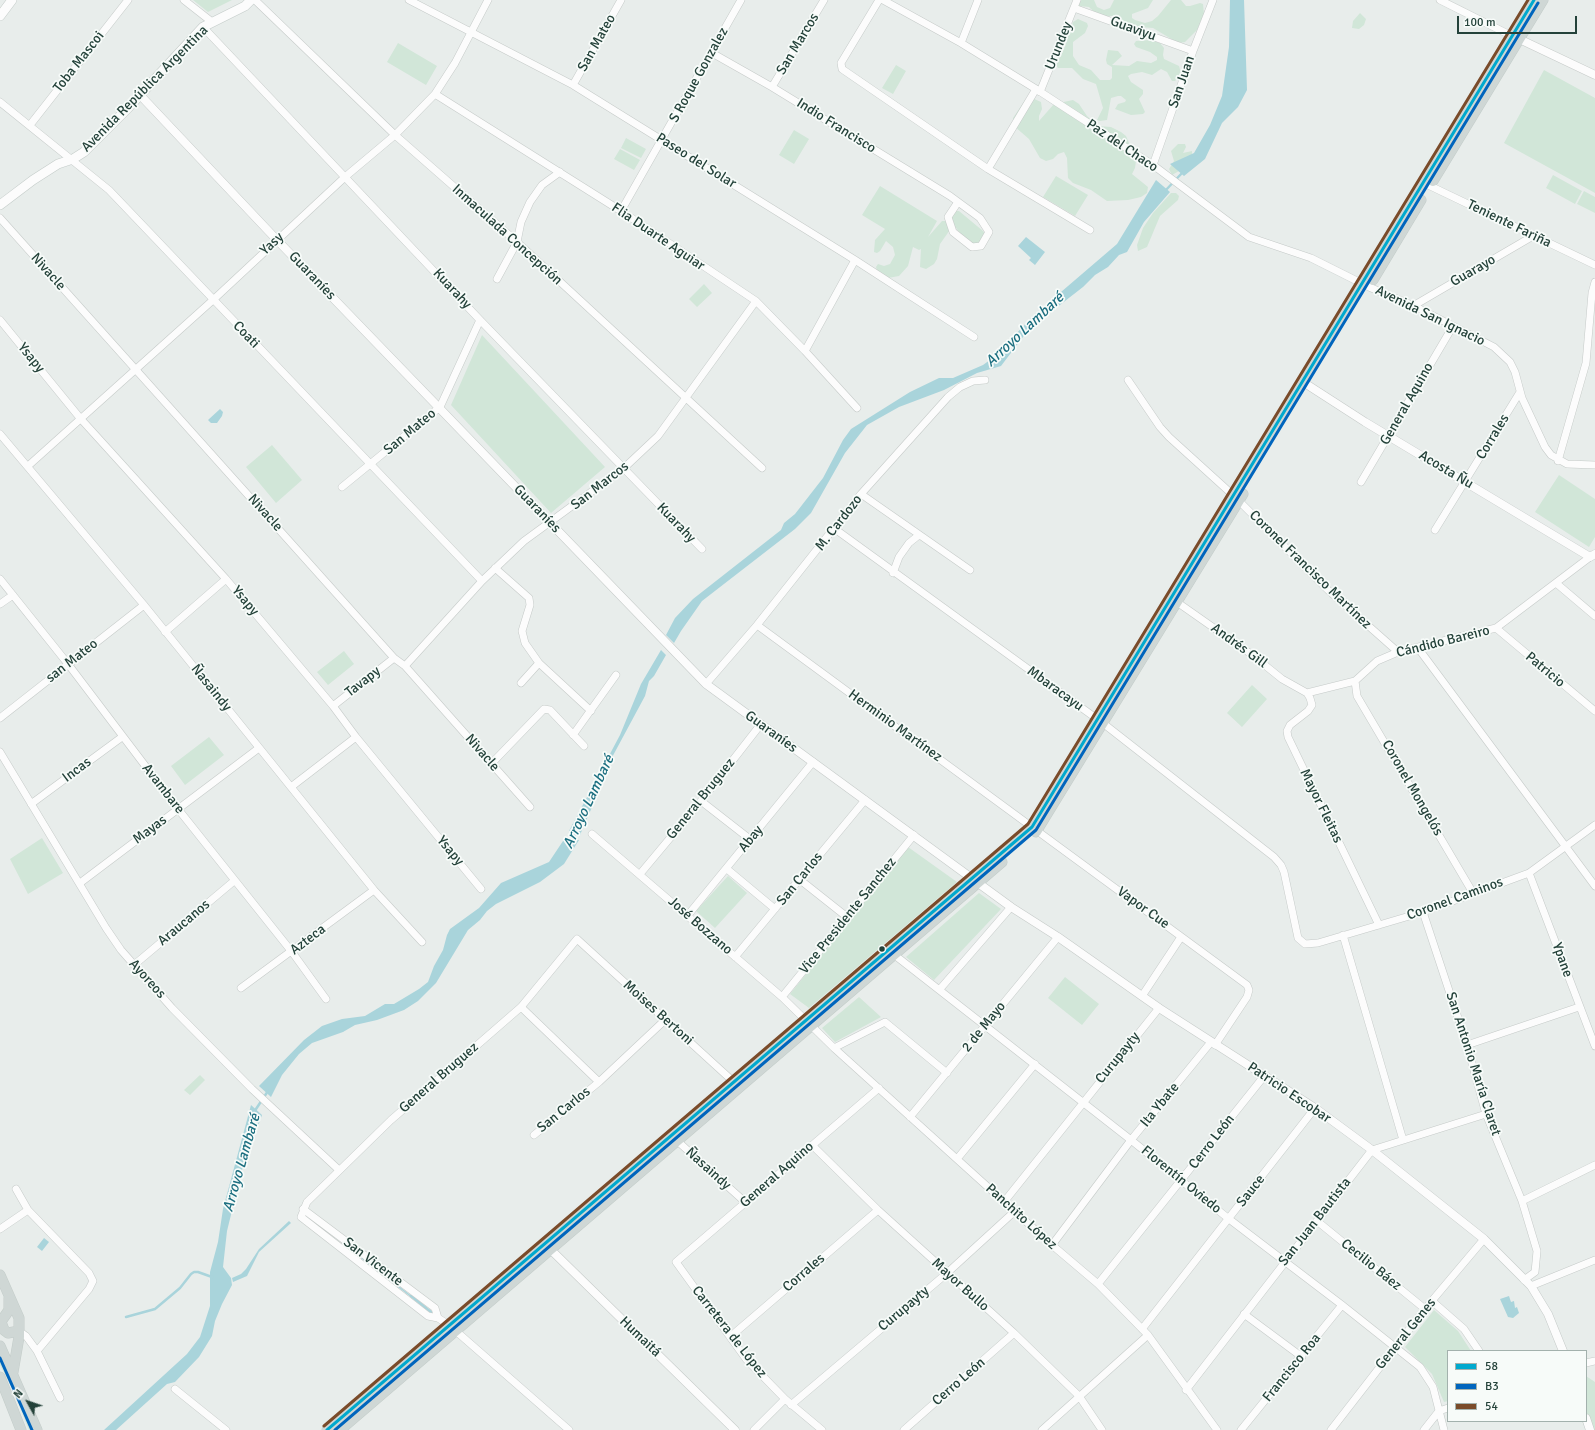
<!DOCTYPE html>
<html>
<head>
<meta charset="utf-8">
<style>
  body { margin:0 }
  #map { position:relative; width:1595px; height:1430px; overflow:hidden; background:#e8edeb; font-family:Signika,sans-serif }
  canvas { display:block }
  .legend { position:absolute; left:1447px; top:1350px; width:140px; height:72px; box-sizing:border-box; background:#f7fbf9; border:1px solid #a3b1ad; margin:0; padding:5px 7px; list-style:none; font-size:12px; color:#24423a }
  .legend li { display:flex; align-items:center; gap:8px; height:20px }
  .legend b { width:20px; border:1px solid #a3b1ad }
  .north { position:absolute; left:8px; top:1382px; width:40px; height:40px; -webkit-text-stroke:3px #f7fbf9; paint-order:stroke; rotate:310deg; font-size:11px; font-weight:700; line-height:16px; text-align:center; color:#24423a }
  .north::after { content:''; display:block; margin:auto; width:14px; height:18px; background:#24423a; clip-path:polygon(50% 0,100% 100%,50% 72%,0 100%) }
  .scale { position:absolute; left:1457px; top:16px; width:120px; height:18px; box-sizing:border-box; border:2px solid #24423a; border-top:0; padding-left:5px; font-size:12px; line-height:14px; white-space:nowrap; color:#24423a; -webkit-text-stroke:3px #f7fbf9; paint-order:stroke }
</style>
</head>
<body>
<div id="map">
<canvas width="1595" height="1430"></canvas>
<ul class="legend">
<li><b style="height:5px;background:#00a9ce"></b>58</li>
<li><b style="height:5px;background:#0065bd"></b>B3</li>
<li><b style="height:5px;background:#7a4b2a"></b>54</li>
</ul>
<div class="north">N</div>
<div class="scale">100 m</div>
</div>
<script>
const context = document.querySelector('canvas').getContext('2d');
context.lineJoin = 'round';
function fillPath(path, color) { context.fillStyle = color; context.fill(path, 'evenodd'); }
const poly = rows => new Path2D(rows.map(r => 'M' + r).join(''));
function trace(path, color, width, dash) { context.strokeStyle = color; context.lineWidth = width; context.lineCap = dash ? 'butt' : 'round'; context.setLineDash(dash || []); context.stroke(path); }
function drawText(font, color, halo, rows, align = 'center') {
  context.font = font + ' Signika,sans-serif'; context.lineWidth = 3.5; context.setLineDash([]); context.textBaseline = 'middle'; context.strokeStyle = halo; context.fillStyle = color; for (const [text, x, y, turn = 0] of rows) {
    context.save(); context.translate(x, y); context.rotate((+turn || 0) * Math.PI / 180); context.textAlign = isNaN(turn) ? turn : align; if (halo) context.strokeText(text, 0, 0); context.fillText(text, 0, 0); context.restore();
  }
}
fillPath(poly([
  [193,0,232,0,208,12],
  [1078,0,1094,0,1097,7,1104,10,1110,8,1114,0,1153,0,1148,8,1132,14,1132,18,1135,20,1145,23,1152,21,1158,16,1171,0,1181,0,1186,6,1190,6,1200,3,1203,4,1204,14,1197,30,1185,42,1178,43,1153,28,1126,26,1113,16,1102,16,1094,12,1089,7,1079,6],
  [1360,13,1366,19,1364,25,1359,29,1352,28,1353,21],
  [1078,19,1087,23,1088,26,1085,33,1073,42,1073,56,1079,65,1091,70,1100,80,1110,80,1112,78,1112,67,1107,64,1106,60,1108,50,1118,51,1122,56,1112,65,1129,66,1137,61,1151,63,1157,60,1157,57,1150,52,1136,47,1134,44,1136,41,1150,40,1160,43,1164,48,1163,55,1164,59,1179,66,1181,73,1180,76,1175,81,1172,81,1167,72,1161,69,1152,75,1142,72,1131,74,1128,76,1131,82,1143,90,1143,94,1139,99,1145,112,1143,114,1131,115,1115,109,1118,104,1125,102,1126,100,1121,96,1118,96,1111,98,1107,120,1100,121,1097,120,1103,108,1096,84,1083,79,1072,68,1058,68,1056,65,1064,49,1073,22],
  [398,43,437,66,426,85,387,62],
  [896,65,906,71,893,94,882,88],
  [1544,70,1595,98,1595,193,1504,143],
  [1032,98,1041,102,1042,109,1039,116,1039,121,1054,104,1073,100,1079,104,1087,116,1098,126,1111,127,1121,132,1126,136,1129,143,1128,149,1136,161,1135,168,1132,174,1148,187,1147,193,1141,197,1128,200,1107,201,1091,190,1073,183,1068,178,1067,158,1064,152,1058,154,1053,159,1046,161,1040,158,1029,139,1014,126,1013,118,1025,100],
  [794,130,809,139,794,164,779,155],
  [626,138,646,149,641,158,621,148],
  [1178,144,1185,144,1186,147,1183,153,1192,151,1192,154,1179,171,1172,175,1169,169,1174,161,1171,151],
  [620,149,640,160,634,170,614,159],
  [1553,175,1582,191,1575,204,1546,188],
  [1056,176,1088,195,1075,216,1043,197],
  [880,186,937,221,928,237,942,221,947,221,956,211,959,211,983,231,985,234,983,241,975,247,962,236,956,228,952,227,940,244,937,259,934,264,926,269,920,267,921,249,919,250,913,247,908,266,899,276,888,278,877,271,876,267,878,264,884,266,890,264,895,255,893,247,886,241,880,251,877,253,874,252,875,240,885,229,862,215],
  [1584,191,1595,197,1595,213,1577,204],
  [1171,193,1176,193,1179,196,1178,200,1160,216,1147,247,1138,251,1137,245,1143,228,1153,213],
  [704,284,712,293,697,307,689,299],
  [482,335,605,467,551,513,451,405],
  [272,445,302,480,276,503,246,467],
  [1559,475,1595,499,1595,537,1589,547,1535,512],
  [344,651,354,664,328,685,317,672],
  [1252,685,1267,699,1242,727,1227,713],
  [209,737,224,755,185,785,171,766],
  [42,838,63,873,28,894,10,859],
  [908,847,957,882,809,1008,790,994],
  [728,876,747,893,715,928,696,911],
  [979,893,1001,909,934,980,906,957],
  [1065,977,1099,1004,1082,1025,1048,998],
  [859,997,881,1017,835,1042,822,1028],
  [200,1075,205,1080,190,1095,184,1090],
  [1434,1310,1458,1331,1471,1351,1448,1351,1448,1401,1444,1402,1432,1374,1405,1347],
  [0,1358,32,1430,29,1430,13,1390,0,1365],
  [1586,1376,1595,1382,1595,1430,1586,1430,1582,1421,1586,1421]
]), '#d1e6d8');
fillPath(poly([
  [1230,0,1244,0,1247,90,1238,107,1222,123,1205,159,1184,176,1170,164,1194,153,1210,125,1222,96,1229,47],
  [1156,180,1170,192,1144,222,1127,252,1119,255,1108,267,1095,275,1083,287,1029,329,1001,366,977,373,944,390,899,407,867,425,845,453,811,513,795,529,702,601,681,631,674,643,666,635,675,618,693,599,781,530,784,523,795,514,823,478,843,440,851,429,910,392,939,378,953,378,983,365,994,357,1033,316,1117,244],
  [1026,237,1045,252,1035,265,1029,260,1031,258,1018,246],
  [220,409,223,412,222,416,217,423,211,423,208,420],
  [661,650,666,655,654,676,649,681,645,696,602,776,595,800,580,835,569,831,620,735,641,684],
  [565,838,579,840,564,864,540,882,496,904,487,911,480,920,468,930,436,983,418,1001,404,1010,377,1020,355,1025,343,1032,312,1043,299,1054,282,1075,271,1097,259,1086,304,1040,322,1026,342,1019,365,1016,385,1004,394,1004,419,989,428,982,434,966,443,950,447,935,450,929,479,908,501,883,549,862],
  [251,1105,262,1115,242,1170,227,1231,223,1267,231,1278,232,1285,222,1304,215,1321,212,1336,199,1357,175,1382,167,1384,116,1430,104,1430,187,1354,200,1337,210,1306,210,1272,218,1242,223,1209],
  [289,1221,291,1223,259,1252,247,1276,233,1282,232,1278,241,1274,246,1269,259,1249],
  [44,1238,49,1242,42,1251,37,1247],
  [345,1244,413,1297,412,1298,344,1245],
  [1509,1296,1511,1302,1514,1301,1515,1308,1517,1307,1519,1313,1513,1318,1508,1317,1500,1299]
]), '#a9d4db');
trace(poly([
  [1164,192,1183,172],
  [573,841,577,831],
  [254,1112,268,1091],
  [411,1296,431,1312],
  [126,1317,155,1309,180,1288,191,1274,194,1272,198,1272,212,1277]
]), '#a9d4db', 2.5);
const minor = poly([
  [184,0,212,22],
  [255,0,395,135,517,242,762,468],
  [409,0,573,85,855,260,974,337],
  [879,0,841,63,842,69,988,169,1090,230],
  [883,0,961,43,1036,89,1153,165,1249,237,1311,258,1369,287,1416,307,1494,347,1510,362,1515,372,1522,398,1545,447,1551,455,1567,464,1595,465],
  [1440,0,1512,36],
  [1074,8,1193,51],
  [203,27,480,320,702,549],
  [961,43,978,0],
  [712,53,772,87,950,196,980,218,989,232,981,246,972,247,953,232,948,217,958,202],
  [573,85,621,0],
  [772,87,824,0],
  [1040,92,1077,0],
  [435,94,621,211,756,301,805,351,857,408],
  [0,102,109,190,482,581],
  [30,125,128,0],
  [1153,165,1193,51,1213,0],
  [988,169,1036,89],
  [1424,183,1595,265],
  [621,211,741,0],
  [0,218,394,658,405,666,530,807],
  [497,279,517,242,521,222,530,202,542,185,560,172],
  [1413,306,1533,236],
  [0,320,80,418,226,579,333,706,356,737,481,889],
  [805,351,855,260],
  [1128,380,1160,427,1169,437,1234,496,1328,590,1398,652],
  [0,434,144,605,374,890,422,942],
  [1558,461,1586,363,1592,293,1595,282],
  [28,466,213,300,345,177,395,135,435,94,455,63,488,0],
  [1361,482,1453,326],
  [342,487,440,407,480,320],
  [861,494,970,570],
  [835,529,1104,724,1274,857,1281,865,1284,872,1298,938,1305,944,1318,943,1423,912,1529,873,1595,825],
  [1435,530,1520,392],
  [495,568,529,598,530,605,522,631,525,643,539,663,591,711],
  [893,573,899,557,909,543,919,535],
  [0,579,68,664,178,809,292,952,326,999],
  [1556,583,1595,616],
  [1174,600,1251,654,1282,679,1307,693,1310,698,1312,705,1308,711,1290,725,1287,731,1288,737,1379,925],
  [0,604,13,595],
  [757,625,1247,985,1249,990,1247,997,1215,1045],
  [1496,628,1595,711],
  [165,632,226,579],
  [1418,648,1595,886],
  [405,666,482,581,524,541,624,468,658,436,756,301],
  [1355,681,1357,696,1473,893],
  [521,683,539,663],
  [706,684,757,625,861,494,948,397,960,387,973,381,985,380],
  [1307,693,1355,681,1377,661,1398,652,1496,628,1590,557],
  [333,706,394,658],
  [0,718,144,605],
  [573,735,616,675],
  [0,752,106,928,121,950,172,1008,252,1089,339,1170],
  [492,763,544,709,550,710,584,746],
  [291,787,356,737],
  [701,801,751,840],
  [31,804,122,737],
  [592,834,782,997,834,1048,1052,1245,1098,1284,1148,1335,1217,1430],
  [727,869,775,909],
  [1529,873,1595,1046],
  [640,874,701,801,761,724],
  [799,879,847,917],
  [80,883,259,748],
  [1423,912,1467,1045,1486,1114,1522,1201,1537,1251,1535,1272,1524,1280],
  [688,915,813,762],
  [1343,935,1403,1140],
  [892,953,1131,1140,1229,1219,1342,1305,1420,1367,1433,1387,1444,1430],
  [735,957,865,800],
  [134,965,234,881],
  [241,988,374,890],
  [940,989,1011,907],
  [1142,996,1181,937],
  [782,997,914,835],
  [521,1007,599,1082],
  [1467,1045,1579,1007],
  [834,1048,885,1022,947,1073],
  [910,1117,1058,937],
  [534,1135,599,1082,665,1020],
  [674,1138,745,1202],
  [812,1145,878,1210,1014,1333,1079,1396,1102,1430],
  [957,1159,1035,1064],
  [16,1189,28,1210,89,1273,93,1281,89,1289,37,1351],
  [1522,1201,1595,1165],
  [1004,1202,1159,1008],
  [303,1209,435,1308,438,1318],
  [1317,1221,1425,1309],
  [0,1229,28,1210],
  [1052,1245,1131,1140,1211,1042],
  [1098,1284,1265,1075],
  [1531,1286,1595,1260],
  [1432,1301,1464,1329,1479,1351],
  [1244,1314,1302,1357],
  [1142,1329,1315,1108],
  [19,1331,26,1336,37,1351,60,1398],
  [730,1337,878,1210],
  [1586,1363,1595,1361],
  [175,1389,226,1430],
  [1186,1390,1372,1150,1486,1114],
  [791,1405,946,1274,1015,1211],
  [569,1430,449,1325,438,1318,428,1316,301,1217,307,1202,391,1120,521,1007,577,939,736,1084],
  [754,1430,785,1399],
  [822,1430,785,1399,746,1359,676,1262,879,1088],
  [904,1430,1014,1333],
  [1042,1430,1148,1335],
  [1241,1430,1342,1305],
  [1331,1430,1425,1309,1484,1239],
  [1424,1430,1439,1411,1448,1408]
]);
const tertiary = poly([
  [1515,37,1595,75],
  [140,95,276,239,706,684,1011,907,1058,937,1159,1008,1315,1108,1372,1150,1484,1239,1531,1286,1548,1314,1563,1351],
  [1303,382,1365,422,1590,557,1595,554],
  [547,1246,735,1430],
  [1586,1418,1590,1430]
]);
const secondary = poly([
  [0,16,12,0],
  [0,205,33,180,58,164,73,159,84,152,128,108,203,27,245,6,251,0]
]);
const primary = poly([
  [1433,181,1543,0],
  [1373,280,1421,200],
  [1036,832,1243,494],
  [0,1275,19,1318,19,1337,13,1372],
  [1,1322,4,1330,8,1333,19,1331],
  [0,1323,9,1310,9,1298],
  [0,1346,37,1430],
  [0,1377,21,1430],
  [327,1430,1032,827,1534,0],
  [340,1430,1002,862]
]);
trace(minor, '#c5cac8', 8);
trace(tertiary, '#c5cac8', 9);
trace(secondary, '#c3cbc8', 10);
trace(primary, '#c3ccc9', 11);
trace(minor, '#fcfcfc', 7);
trace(tertiary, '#fcfcfc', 8);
trace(secondary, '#fcfcfc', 9);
trace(primary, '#cfd7d5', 10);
trace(poly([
  [327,1430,1032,827,1534,0]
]), '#00a9ce', 3);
trace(poly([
  [0,1358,32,1430],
  [335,1430,1036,830,1538,3]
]), '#0065bd', 3);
trace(poly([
  [324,1426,1028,824,1528,0]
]), '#7a4b2a', 3);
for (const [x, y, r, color] of [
  [882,949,3.5,"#24423a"]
]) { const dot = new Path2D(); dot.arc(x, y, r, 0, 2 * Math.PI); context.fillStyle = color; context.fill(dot); trace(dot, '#f7fbf9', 1.5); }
drawText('14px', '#24423a', '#f7fbf9', [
  ["Guaviyu",1133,29,20],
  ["San Mateo",597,43,-61],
  ["San Marcos",798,44,-59],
  ["Urundey",1059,46,-68],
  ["Toba Mascoi",79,62,-52],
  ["S Roque Gonzalez",699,75,-61],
  ["San Juan",1182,82,-71],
  ["Avenida República Argentina",145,89,-45],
  ["Indio Francisco",836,126,32],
  ["Paz del Chaco",1122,146,34],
  ["Paseo del Solar",696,161,32],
  ["Teniente Fariña",1509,224,26],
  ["Inmaculada Concepción",507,235,42],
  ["Flia Duarte Aguiar",658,237,34],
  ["Yasy",272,244,-43],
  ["Guarayo",1473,271,-30],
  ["Nivacle",48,272,48],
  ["Guaraníes",312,276,46],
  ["Kuarahy",452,289,47],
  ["Avenida San Ignacio",1430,316,26],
  ["Coati",246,335,46],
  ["Ysapy",31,358,51],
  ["General Aquino",1407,404,-60],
  ["San Mateo",410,432,-40],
  ["Corrales",1493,437,-59],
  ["Acosta Ñu",1446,470,31],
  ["San Marcos",600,486,-38],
  ["Guaraníes",537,509,46],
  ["Nivacle",265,513,48],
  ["Kuarahy",676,523,46],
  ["M. Cardozo",839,523,-52],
  ["Coronel Francisco Martínez",1310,570,44],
  ["Ysapy",245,601,50],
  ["Cándido Bareiro",1443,642,-14],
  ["Andrés Gill",1239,646,36],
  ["san Mateo",72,661,-38],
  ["Patricio",1545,670,40],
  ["Tavapy",363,682,-38],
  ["Ñasaindy",211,688,51],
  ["Mbaracayu",1055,689,36],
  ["Herminio Martínez",895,726,36],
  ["Guaraníes",771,732,36],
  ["Nivacle",482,753,49],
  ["Incas",77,770,-37],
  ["Coronel Mongelós",1412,788,60],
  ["Avambare",163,789,52],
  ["General Bruguez",701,799,-51],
  ["Mayor Fleitas",1321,806,64],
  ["Mayas",150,830,-37],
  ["Abay",751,839,-51],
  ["Ysapy",450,851,50],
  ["San Carlos",800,879,-51],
  ["Coronel Caminos",1455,899,-20],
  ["Vapor Cue",1143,908,36],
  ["Vice Presidente Sanchez",848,916,-51],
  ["Araucanos",184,923,-40],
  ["José Bozzano",700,926,41],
  ["Azteca",308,940,-37],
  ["Ypane",1562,960,70],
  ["Ayoreos",147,979,48],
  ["Moises Bertoni",658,1013,42],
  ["2 de Mayo",984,1027,-51],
  ["Curupayty",1118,1058,-51],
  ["San Antonio María Claret",1473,1064,72],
  ["General Bruguez",439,1078,-41],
  ["Patricio Escobar",1289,1093,34],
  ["Ita Ybate",1160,1105,-51],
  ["San Carlos",564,1110,-39],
  ["Cerro León",1212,1142,-52],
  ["Ñasaindy",708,1169,42],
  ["General Aquino",777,1175,-41],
  ["Florentín Oviedo",1181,1180,39],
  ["Sauce",1251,1191,-52],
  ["Panchito López",1021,1217,42],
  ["San Juan Bautista",1315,1222,-52],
  ["San Vicente",373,1262,37],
  ["Cecilio Báez",1371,1265,39],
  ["Corrales",804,1273,-41],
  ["Mayor Bullo",960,1285,42],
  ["Curupayty",904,1309,-40],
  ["Carretera de López",729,1332,52],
  ["General Genes",1406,1334,-51],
  ["Humaitá",640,1337,44],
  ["Francisco Roa",1292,1368,-51],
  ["Cerro León",959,1382,-41]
]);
drawText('italic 15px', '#1c6f80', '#f7fbf9', [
  ["Arroyo Lambaré",1025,330,-43],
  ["Arroyo Lambaré",589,802,-65],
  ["Arroyo Lambaré",242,1163,-74]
]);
</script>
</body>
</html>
